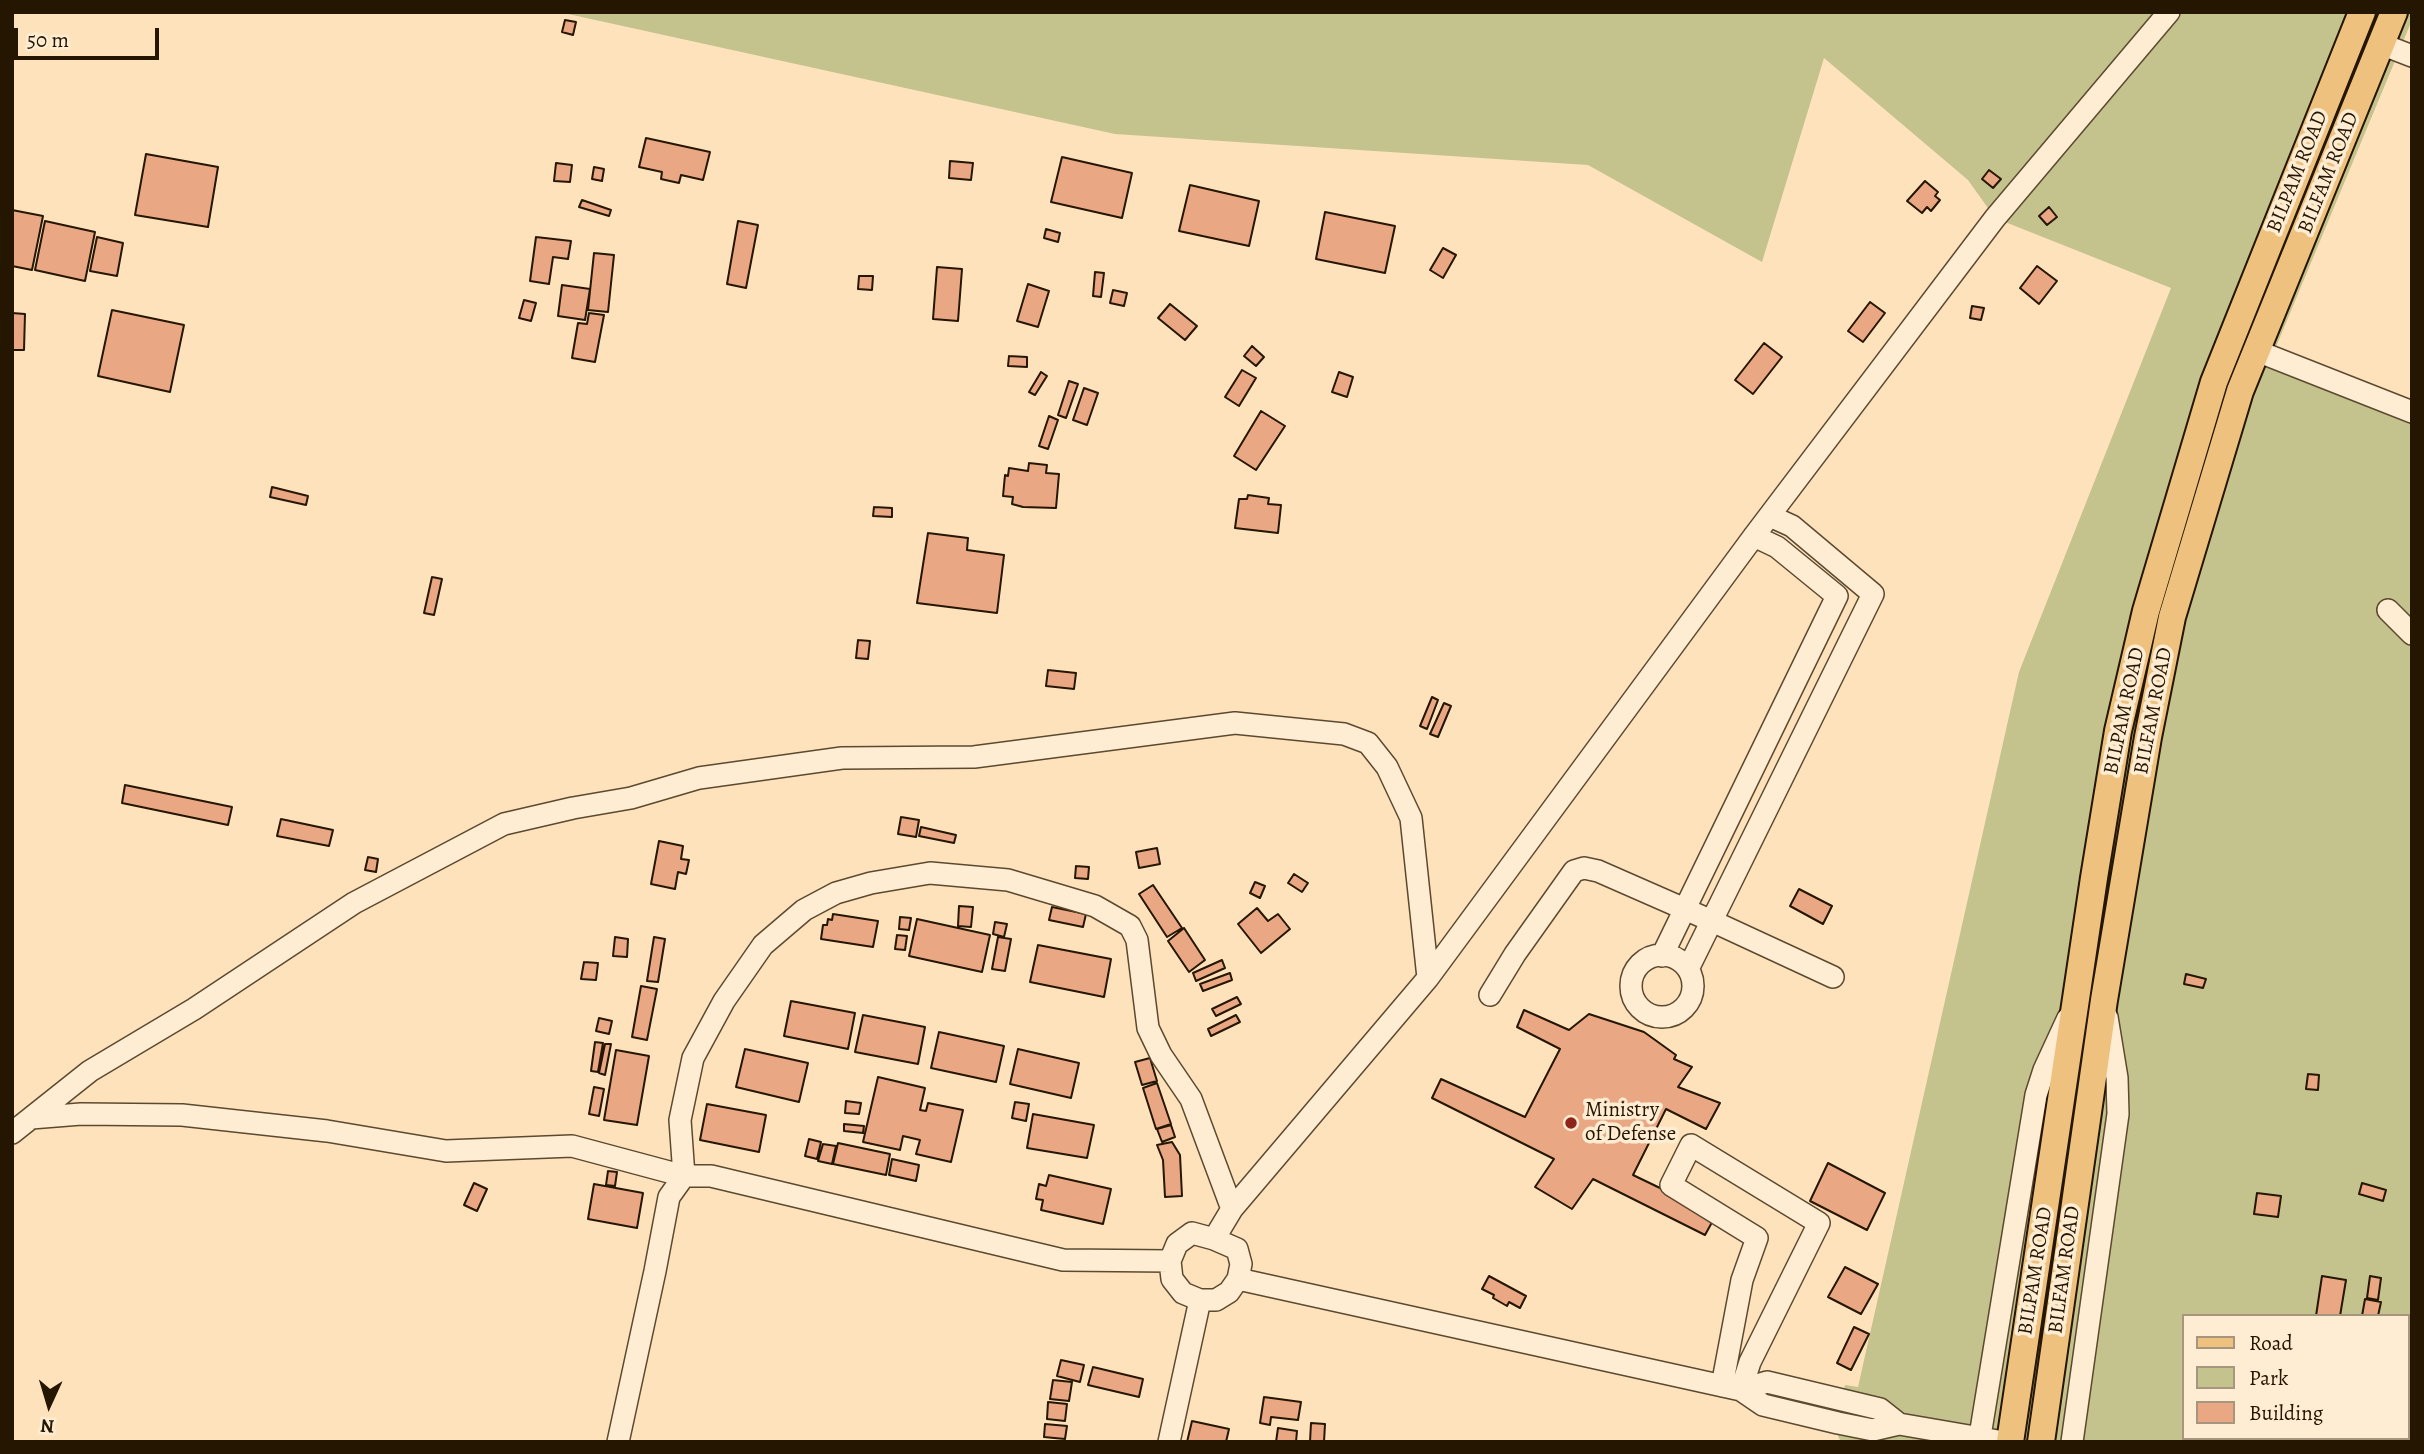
<!DOCTYPE html>
<html>
<head>
<meta charset="utf-8">
<style>
  body { margin:0 }
  #map { position:relative; width:2424px; height:1454px; overflow:hidden; background:#fee2bb; font-family:Alegreya,serif }
  canvas { display:block }
  .frame { position:absolute; inset:0; border:14px solid #251601; pointer-events:none }
  .legend { position:absolute; left:2182px; top:1314px; width:228px; height:126px; box-sizing:border-box; background:#feecd3; border:2px solid #a7967f; margin:0; padding:9px 12px; list-style:none; font-size:21px; color:#251601 }
  .legend li { display:flex; align-items:center; gap:14px; height:35px }
  .legend b { width:35px; border:2px solid #a7967f }
  .north { position:absolute; left:14px; top:1370px; width:70px; height:70px; -webkit-text-stroke:5px #feecd3; paint-order:stroke; rotate:184deg; font-size:19px; font-weight:700; line-height:28px; text-align:center; color:#251601 }
  .north::after { content:''; display:block; margin:auto; width:24px; height:32px; background:#251601; clip-path:polygon(50% 0,100% 100%,50% 72%,0 100%) }
  .scale { position:absolute; left:14px; top:28px; width:145px; height:32px; box-sizing:border-box; border:4px solid #251601; border-top:0; padding-left:9px; font-size:21px; line-height:24px; white-space:nowrap; color:#251601; -webkit-text-stroke:5px #feecd3; paint-order:stroke }
</style>
</head>
<body>
<div id="map">
<canvas width="2424" height="1454"></canvas>
<div class="frame"></div>
<ul class="legend">
<li><b style="height:9px;background:#efc17e"></b>Road</li>
<li><b style="height:19px;background:#c4c28d"></b>Park</li>
<li><b style="height:19px;background:#eaa783"></b>Building</li>
</ul>
<div class="north">N</div>
<div class="scale">50 m</div>
</div>
<script>
const context = document.querySelector('canvas').getContext('2d');
context.lineJoin = 'round';
function fillPath(path, color) { context.fillStyle = color; context.fill(path, 'evenodd'); }
const poly = rows => new Path2D(rows.map(r => 'M' + r).join(''));
function trace(path, color, width, dash) { context.strokeStyle = color; context.lineWidth = width; context.lineCap = dash ? 'butt' : 'round'; context.setLineDash(dash || []); context.stroke(path); }
function drawText(font, color, halo, rows, align = 'center') {
  context.font = font + ' Alegreya,serif'; context.lineWidth = 7; context.setLineDash([]); context.textBaseline = 'middle'; context.strokeStyle = halo; context.fillStyle = color; for (const [text, x, y, turn = 0] of rows) {
    context.save(); context.translate(x, y); context.rotate((+turn || 0) * Math.PI / 180); context.textAlign = isNaN(turn) ? turn : align; if (halo) context.strokeText(text, 0, 0); context.fillText(text, 0, 0); context.restore();
  }
}
fillPath(poly([
  [559,12,2412,12,2412,20,2268,366,2412,425,2412,1442,1841,1442,1838,1436,1841,1402,1845,1385,1858,1387,2019,672,2171,288,1995,218,1968,180,1824,58,1762,262,1588,165,1115,134],
  [2184,1316,2408,1316,2408,1438,2184,1438]
]), '#c4c28d');
const building = poly([
  [565,20,576,22,573,35,562,32,565,20],
  [646,138,710,152,703,180,681,175,679,183,661,179,662,172,639,167,646,138],
  [146,154,218,167,208,227,135,215,146,154],
  [1062,157,1132,173,1122,218,1051,202,1062,157],
  [950,161,973,163,971,180,949,178,950,161],
  [556,163,572,165,570,182,554,181,556,163],
  [594,167,604,169,602,181,592,179,594,167],
  [1989,170,2001,179,1993,188,1982,179,1989,170],
  [1925,181,1938,192,1935,196,1940,200,1931,211,1927,207,1922,213,1907,201,1925,181],
  [1190,185,1259,201,1249,246,1179,231,1190,185],
  [582,200,611,210,609,216,579,207,582,200],
  [2049,207,2057,217,2047,225,2039,216,2049,207],
  [12,210,43,216,32,270,12,266,12,210],
  [1325,212,1395,226,1385,273,1316,259,1325,212],
  [45,221,95,232,85,281,35,270,45,221],
  [738,221,758,225,746,288,727,284,738,221],
  [1046,229,1060,233,1058,242,1044,238,1046,229],
  [97,237,123,243,117,276,90,271,97,237],
  [536,237,571,241,568,259,553,257,549,284,530,281,536,237],
  [1443,248,1456,255,1443,278,1430,270,1443,248],
  [594,253,614,255,608,312,588,310,594,253],
  [2037,266,2057,281,2039,304,2020,288,2037,266],
  [937,267,962,269,958,321,933,319,937,267],
  [1095,272,1104,273,1101,297,1093,296,1095,272],
  [859,276,873,276,872,290,858,289,859,276],
  [1028,284,1049,291,1038,327,1017,321,1028,284],
  [562,285,590,289,585,320,558,316,562,285],
  [1113,290,1127,293,1124,306,1110,303,1113,290],
  [524,300,536,303,531,321,519,318,524,300],
  [1870,302,1885,313,1863,342,1848,331,1870,302],
  [1170,304,1197,326,1185,340,1158,318,1170,304],
  [1972,306,1984,308,1981,320,1970,318,1972,306],
  [112,310,184,325,170,392,98,376,112,310],
  [12,313,25,314,24,350,12,350,12,313],
  [589,313,604,315,595,362,572,358,578,323,587,324,589,313],
  [1764,343,1782,357,1753,394,1735,380,1764,343],
  [1252,346,1264,357,1256,366,1244,356,1252,346],
  [1009,356,1027,357,1027,367,1008,366,1009,356],
  [1242,370,1256,378,1239,406,1225,397,1242,370],
  [1041,372,1047,376,1035,395,1029,392,1041,372],
  [1339,372,1353,377,1347,397,1332,392,1339,372],
  [1069,381,1078,384,1066,418,1058,415,1069,381],
  [1084,388,1098,393,1087,425,1073,420,1084,388],
  [1261,411,1285,426,1256,470,1234,456,1261,411],
  [1049,416,1058,420,1048,449,1039,446,1049,416],
  [1029,463,1047,465,1046,473,1059,474,1056,508,1023,507,1012,504,1013,497,1003,496,1005,475,1008,476,1009,468,1028,471,1029,463],
  [272,487,308,496,306,505,270,497,272,487],
  [1248,495,1269,498,1268,504,1281,505,1278,533,1235,528,1239,499,1247,499,1248,495],
  [874,507,892,508,892,517,873,516,874,507],
  [928,533,968,538,967,550,1004,555,997,613,917,603,928,533],
  [432,577,442,579,434,615,424,613,432,577],
  [858,640,870,641,868,659,856,658,858,640],
  [1048,670,1076,673,1074,689,1046,686,1048,670],
  [1432,697,1438,700,1427,729,1420,726,1432,697],
  [1444,703,1451,706,1438,737,1430,734,1444,703],
  [125,785,232,807,228,825,122,803,125,785],
  [901,817,919,820,916,837,898,834,901,817],
  [281,819,333,830,329,846,277,836,281,819],
  [921,827,956,835,954,843,919,836,921,827],
  [659,841,683,846,681,859,689,860,686,874,678,872,675,889,651,884,659,841],
  [1157,848,1160,864,1139,868,1136,852,1157,848],
  [368,857,378,859,376,872,365,870,368,857],
  [1076,866,1089,867,1088,879,1075,878,1076,866],
  [1294,874,1308,883,1302,892,1288,883,1294,874],
  [1255,882,1265,886,1260,898,1250,893,1255,882],
  [1153,885,1182,928,1167,937,1139,894,1153,885],
  [1799,889,1832,906,1823,924,1790,906,1799,889],
  [959,906,973,907,971,927,958,926,959,906],
  [1052,907,1086,914,1083,927,1049,920,1052,907],
  [1257,908,1268,921,1278,914,1290,929,1261,953,1238,924,1257,908],
  [833,914,878,921,873,947,821,939,823,925,827,925,828,919,832,920,833,914],
  [900,917,911,918,909,930,899,929,900,917],
  [917,919,990,935,982,972,909,956,917,919],
  [995,922,1007,924,1004,937,993,934,995,922],
  [1184,928,1205,960,1189,972,1168,941,1184,928],
  [897,935,907,936,905,950,895,949,897,935],
  [615,937,628,939,627,957,613,956,615,937],
  [654,937,665,939,658,982,647,981,654,937],
  [998,937,1011,939,1005,971,992,969,998,937],
  [1038,945,1111,959,1104,997,1030,982,1038,945],
  [1222,960,1225,968,1196,981,1193,973,1222,960],
  [584,962,598,963,596,980,581,979,584,962],
  [1230,973,1232,980,1203,991,1200,984,1230,973],
  [2186,974,2206,979,2203,988,2184,984,2186,974],
  [641,986,657,989,647,1040,632,1037,641,986],
  [1237,997,1241,1004,1216,1016,1212,1009,1237,997],
  [791,1001,855,1013,848,1049,784,1036,791,1001],
  [1524,1010,1569,1030,1589,1014,1644,1032,1676,1055,1674,1059,1692,1067,1678,1087,1720,1103,1706,1129,1666,1109,1633,1175,1716,1215,1705,1235,1593,1179,1572,1209,1535,1187,1554,1159,1432,1098,1441,1079,1525,1117,1560,1049,1517,1027,1524,1010],
  [863,1015,925,1027,918,1064,855,1052,863,1015],
  [1236,1015,1240,1022,1211,1036,1208,1029,1236,1015],
  [599,1018,612,1021,609,1034,596,1031,599,1018],
  [939,1032,1004,1046,996,1082,931,1068,939,1032],
  [595,1042,603,1043,598,1072,591,1071,595,1042],
  [605,1044,611,1044,605,1075,599,1073,605,1044],
  [745,1049,808,1063,799,1102,736,1087,745,1049],
  [1018,1049,1079,1063,1071,1098,1010,1084,1018,1049],
  [616,1050,649,1056,637,1125,604,1120,616,1050],
  [1150,1058,1157,1081,1142,1085,1135,1062,1150,1058],
  [2308,1074,2319,1075,2318,1090,2306,1089,2308,1074],
  [878,1077,925,1088,920,1110,926,1111,928,1103,963,1110,951,1162,916,1154,920,1140,903,1136,900,1150,863,1142,878,1077],
  [1157,1083,1171,1124,1156,1129,1143,1088,1157,1083],
  [594,1087,604,1089,599,1116,589,1114,594,1087],
  [846,1101,861,1103,859,1114,845,1113,846,1101],
  [1015,1102,1029,1104,1026,1121,1012,1118,1015,1102],
  [707,1104,766,1115,759,1152,700,1140,707,1104],
  [1033,1114,1094,1125,1087,1158,1027,1148,1033,1114],
  [844,1124,864,1126,863,1133,844,1131,844,1124],
  [1171,1125,1175,1137,1162,1142,1157,1129,1171,1125],
  [809,1139,821,1142,817,1159,805,1156,809,1139],
  [1172,1142,1180,1155,1182,1196,1165,1197,1163,1160,1157,1145,1172,1142],
  [838,1143,890,1154,886,1175,833,1164,838,1143],
  [823,1144,836,1146,832,1164,818,1161,823,1144],
  [892,1159,919,1165,916,1181,889,1175,892,1159],
  [1828,1163,1885,1193,1867,1230,1810,1201,1828,1163],
  [608,1171,617,1172,615,1186,606,1185,608,1171],
  [1049,1175,1111,1189,1103,1224,1041,1210,1043,1200,1036,1199,1039,1184,1046,1186,1049,1175],
  [474,1183,487,1189,477,1211,464,1205,474,1183],
  [2362,1183,2386,1190,2383,1201,2359,1194,2362,1183],
  [594,1184,643,1193,637,1228,588,1219,594,1184],
  [2257,1193,2281,1196,2278,1217,2254,1214,2257,1193],
  [1845,1267,1878,1284,1861,1314,1828,1297,1845,1267],
  [1489,1276,1526,1296,1520,1308,1509,1302,1507,1306,1493,1298,1494,1295,1482,1289,1489,1276],
  [2322,1276,2346,1280,2340,1316,2316,1316,2322,1276],
  [2370,1276,2381,1278,2378,1300,2367,1298,2370,1276],
  [2365,1299,2381,1302,2378,1316,2362,1316,2365,1299],
  [1854,1327,1869,1334,1851,1370,1837,1363,1854,1327],
  [1061,1360,1084,1365,1080,1382,1057,1376,1061,1360],
  [1093,1367,1143,1379,1139,1397,1088,1385,1093,1367],
  [1053,1380,1072,1382,1069,1401,1050,1399,1053,1380],
  [1264,1397,1301,1402,1298,1420,1271,1417,1270,1425,1260,1423,1264,1397],
  [1048,1402,1067,1404,1065,1421,1047,1419,1048,1402],
  [1192,1421,1229,1429,1226,1442,1187,1442,1192,1421],
  [1311,1423,1325,1424,1324,1442,1310,1442,1311,1423],
  [1045,1424,1067,1426,1065,1439,1044,1437,1045,1424],
  [1278,1428,1297,1431,1296,1442,1276,1442,1278,1428]
]);
fillPath(building, '#eaa783');
trace(building, '#251601', 2);
const minor = poly([
  [2381,44,2412,56],
  [2257,351,2412,412],
  [2388,610,2412,634],
  '1631 986a31 31 0 1 1 62 0a31 31 0 1 1-62 0Z',
  [1662,956,1837,596,1777,547,1754,536],
  [1688,969,1873,594,1792,526,1770,516],
  [1490,995,1515,954,1574,871,1584,868,1598,871,1712,921,1833,977],
  [31,1118,81,1114,182,1115,327,1131,446,1151,572,1146,684,1176,680,1120,693,1058,724,1001,763,945,804,910,836,893,871,883,930,873,1008,880,1095,906,1130,926,1137,940,1148,1028,1161,1055,1191,1099,1232,1209],
  [12,1133,90,1071,194,1009,354,903,504,824,573,808,631,798,699,778,842,758,974,757,1235,723,1344,734,1368,743,1387,767,1411,818,1428,978],
  [1192,1233,1214,1239,1237,1249,1241,1264,1238,1279,1229,1292,1216,1300,1200,1300,1183,1293,1172,1279,1170,1261,1177,1244,1192,1233],
  [1214,1239,1232,1209,1428,978,1754,536,1995,218,2169,12],
  [1238,1279,1741,1390,1763,1405,1838,1423,1873,1430,1899,1424,2004,1442],
  [1722,1386,1742,1280,1757,1238,1671,1185,1691,1145,1819,1223,1750,1362,1741,1390],
  [1741,1390,1767,1382,1880,1409,1899,1424],
  [618,1442,655,1271,669,1197,684,1176,711,1176,1063,1260,1170,1261],
  [1169,1442,1200,1300],
  [1979,1442,2036,1095,2044,1070,2068,1018],
  [2072,1442,2118,1114,2117,1078,2107,1017]
]);
const major = poly([
  [2010,1442,2094,878,2118,731,2146,611,2214,382,2362,12],
  [2041,1442,2104,1000,2148,737,2172,617,2240,391,2394,12]
]);
trace(minor, '#5b4930', 24);
trace(major, '#251601', 30);
trace(minor, '#feecd3', 21);
trace(major, '#efc17e', 26);
for (const [x, y, r, color] of [
  [1571,1123,7,"#8f2418"]
]) { const dot = new Path2D(); dot.arc(x, y, r, 0, 2 * Math.PI); context.fillStyle = color; context.fill(dot); trace(dot, '#feecd3', 2.5); }
drawText('21px', '#251601', '#feecd3', [
  ["BILPAM ROAD",2298,172,-68],
  ["BILFAM ROAD",2329,173,-68],
  ["BILPAM ROAD",2125,711,-78],
  ["BILFAM ROAD",2154,711,-79],
  ["BILFAM ROAD",2065,1270,-82],
  ["BILPAM ROAD",2036,1271,-81]
]);
drawText('21px', '#251601', '#feecd3', [
  ["Ministry",1585,1111],
  ["of Defense",1585,1135]
], 'left');
</script>
</body>
</html>
